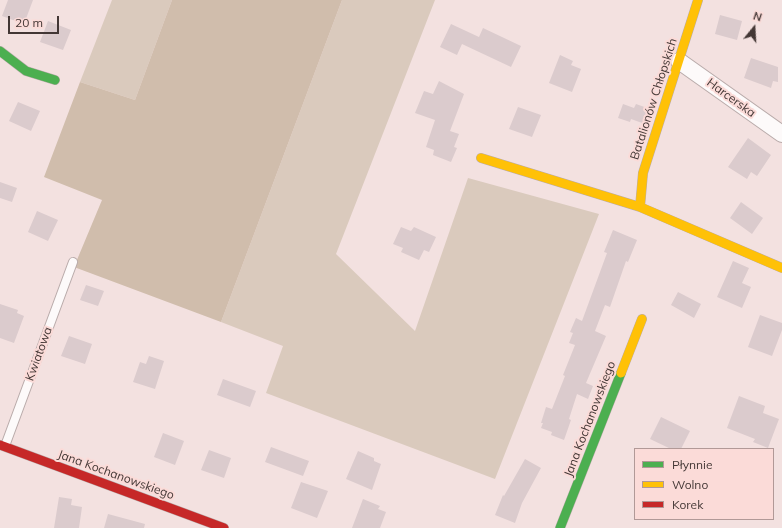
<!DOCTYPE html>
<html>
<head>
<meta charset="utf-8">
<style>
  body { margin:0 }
  #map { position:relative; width:782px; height:528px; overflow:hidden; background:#f3e1e0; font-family:Mulish,sans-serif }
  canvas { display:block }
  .legend { position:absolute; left:634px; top:448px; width:140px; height:72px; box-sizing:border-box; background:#fbdbd8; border:1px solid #b19997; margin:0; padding:5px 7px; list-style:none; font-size:12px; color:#433735 }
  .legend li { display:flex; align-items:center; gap:8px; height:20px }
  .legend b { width:20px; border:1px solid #b19997 }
  .north { position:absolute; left:734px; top:8px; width:40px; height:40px; -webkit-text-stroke:3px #fbdbd8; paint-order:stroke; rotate:18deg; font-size:11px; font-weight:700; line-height:16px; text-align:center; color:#433735 }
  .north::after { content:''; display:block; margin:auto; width:14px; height:18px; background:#433735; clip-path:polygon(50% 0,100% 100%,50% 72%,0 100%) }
  .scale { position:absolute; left:8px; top:16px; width:51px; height:18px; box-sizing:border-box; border:2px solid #433735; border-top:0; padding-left:5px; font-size:12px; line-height:14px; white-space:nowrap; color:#433735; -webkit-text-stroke:3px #fbdbd8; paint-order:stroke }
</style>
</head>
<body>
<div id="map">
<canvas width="782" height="528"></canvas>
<ul class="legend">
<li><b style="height:5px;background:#4caf50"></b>Płynnie</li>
<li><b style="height:5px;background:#ffc107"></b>Wolno</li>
<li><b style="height:5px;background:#c62828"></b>Korek</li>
</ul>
<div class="north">N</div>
<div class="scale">20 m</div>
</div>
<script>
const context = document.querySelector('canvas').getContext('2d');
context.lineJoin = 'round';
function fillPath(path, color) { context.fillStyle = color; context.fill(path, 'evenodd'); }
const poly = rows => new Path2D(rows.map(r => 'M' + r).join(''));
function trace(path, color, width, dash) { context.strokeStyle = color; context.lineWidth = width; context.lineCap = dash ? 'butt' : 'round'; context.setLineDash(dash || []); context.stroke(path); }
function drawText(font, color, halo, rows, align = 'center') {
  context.font = font + ' Mulish,sans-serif'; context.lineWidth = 4; context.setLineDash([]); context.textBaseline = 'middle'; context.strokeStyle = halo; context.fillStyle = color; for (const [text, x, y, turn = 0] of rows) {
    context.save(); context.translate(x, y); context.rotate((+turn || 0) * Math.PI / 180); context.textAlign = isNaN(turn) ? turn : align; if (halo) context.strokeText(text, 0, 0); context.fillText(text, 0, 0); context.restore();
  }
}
fillPath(poly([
  [112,0,172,0,135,100,80,82],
  [342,0,435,0,336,254,415,331,468,178,599,214,495,479,266,393,283,346,221,322]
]), '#dacabd');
fillPath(poly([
  [172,0,342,0,221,322,74,267,102,200,44,177,80,82,135,100]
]), '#d0bdac');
fillPath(poly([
  [8,0,33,0,24,24,2,16],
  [720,15,742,21,737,40,715,34],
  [48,21,71,30,63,50,40,42],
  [451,24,479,37,483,28,521,46,511,67,462,44,457,55,440,47],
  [560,55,573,61,571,65,581,69,572,92,549,83],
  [751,58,778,67,778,82,773,81,771,88,744,78],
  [439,81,464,94,450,131,459,134,454,147,457,148,451,162,433,155,434,150,426,147,435,120,415,113,424,91,433,94],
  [18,102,40,111,31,131,9,121],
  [623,104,634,108,636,104,650,109,645,124,631,119,630,122,618,118],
  [518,107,541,115,532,137,509,129],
  [748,138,771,155,757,176,751,172,747,179,728,167],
  [0,182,17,188,12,202,0,198],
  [741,202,763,218,752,234,730,218],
  [37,211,58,220,48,241,28,232],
  [401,227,411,231,414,227,436,237,429,252,424,250,419,260,401,252,403,248,393,244],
  [613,230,637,240,628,262,626,261,610,307,605,305,595,331,606,336,586,383,593,386,588,399,577,394,569,419,571,420,564,440,551,435,552,432,541,428,543,423,541,423,546,407,552,409,565,376,563,375,575,345,569,343,573,333,570,332,576,318,582,321,607,253,604,252],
  [733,261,749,268,742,283,751,287,742,308,717,297],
  [86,285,104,291,98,306,80,300],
  [678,292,701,304,694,318,671,305],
  [0,304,18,310,17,313,24,316,14,343,0,338],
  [760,315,782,323,782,330,772,356,748,347],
  [69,336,92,344,85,364,61,356],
  [149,356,164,361,155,389,133,382,140,362,146,364],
  [223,379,256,391,250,407,217,395],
  [739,396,765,406,763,413,779,419,768,448,753,442,755,439,727,428],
  [661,417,690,431,681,449,671,449,650,439],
  [163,433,184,441,175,465,154,457],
  [271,447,309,461,303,476,265,462],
  [209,450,231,458,224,478,201,470],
  [358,451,374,458,374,461,381,464,372,490,346,479],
  [525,459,541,468,522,503,515,523,495,515,503,495,504,496],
  [301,482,328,491,317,518,291,508],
  [59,497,72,499,71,505,82,507,79,528,54,528],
  [363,499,380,506,378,509,386,512,380,528,352,528],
  [108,514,145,524,144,528,104,528]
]), '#dbcbcd');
const lane = poly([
  [5,446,73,262]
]);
const street = poly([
  [679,61,782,134]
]);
const fast = poly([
  [0,51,26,71,55,80],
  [560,528,621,373]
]);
const slow = poly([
  [481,158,640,207,782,268],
  [640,207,643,173,698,0],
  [621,373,642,319]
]);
const jam = poly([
  [0,445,224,528]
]);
trace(lane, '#b9abaa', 10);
trace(street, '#b9abaa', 18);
trace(fast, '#b9abaa', 10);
trace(slow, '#b9abaa', 10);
trace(jam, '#b9abaa', 10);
trace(lane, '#fdfafa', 8);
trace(street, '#fdfafa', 16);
trace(fast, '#4caf50', 9);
trace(slow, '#ffc107', 9);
trace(jam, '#c62828', 9);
drawText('12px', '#433735', '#fbdbd8', [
  ["Harcerska",731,98,36],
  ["Batalionów Chłopskich",654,99,-72],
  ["Kwiatowa",39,354,-70],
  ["Jana Kochanowskiego",590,419,-69],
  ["Jana Kochanowskiego",116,475,20]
]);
</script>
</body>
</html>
